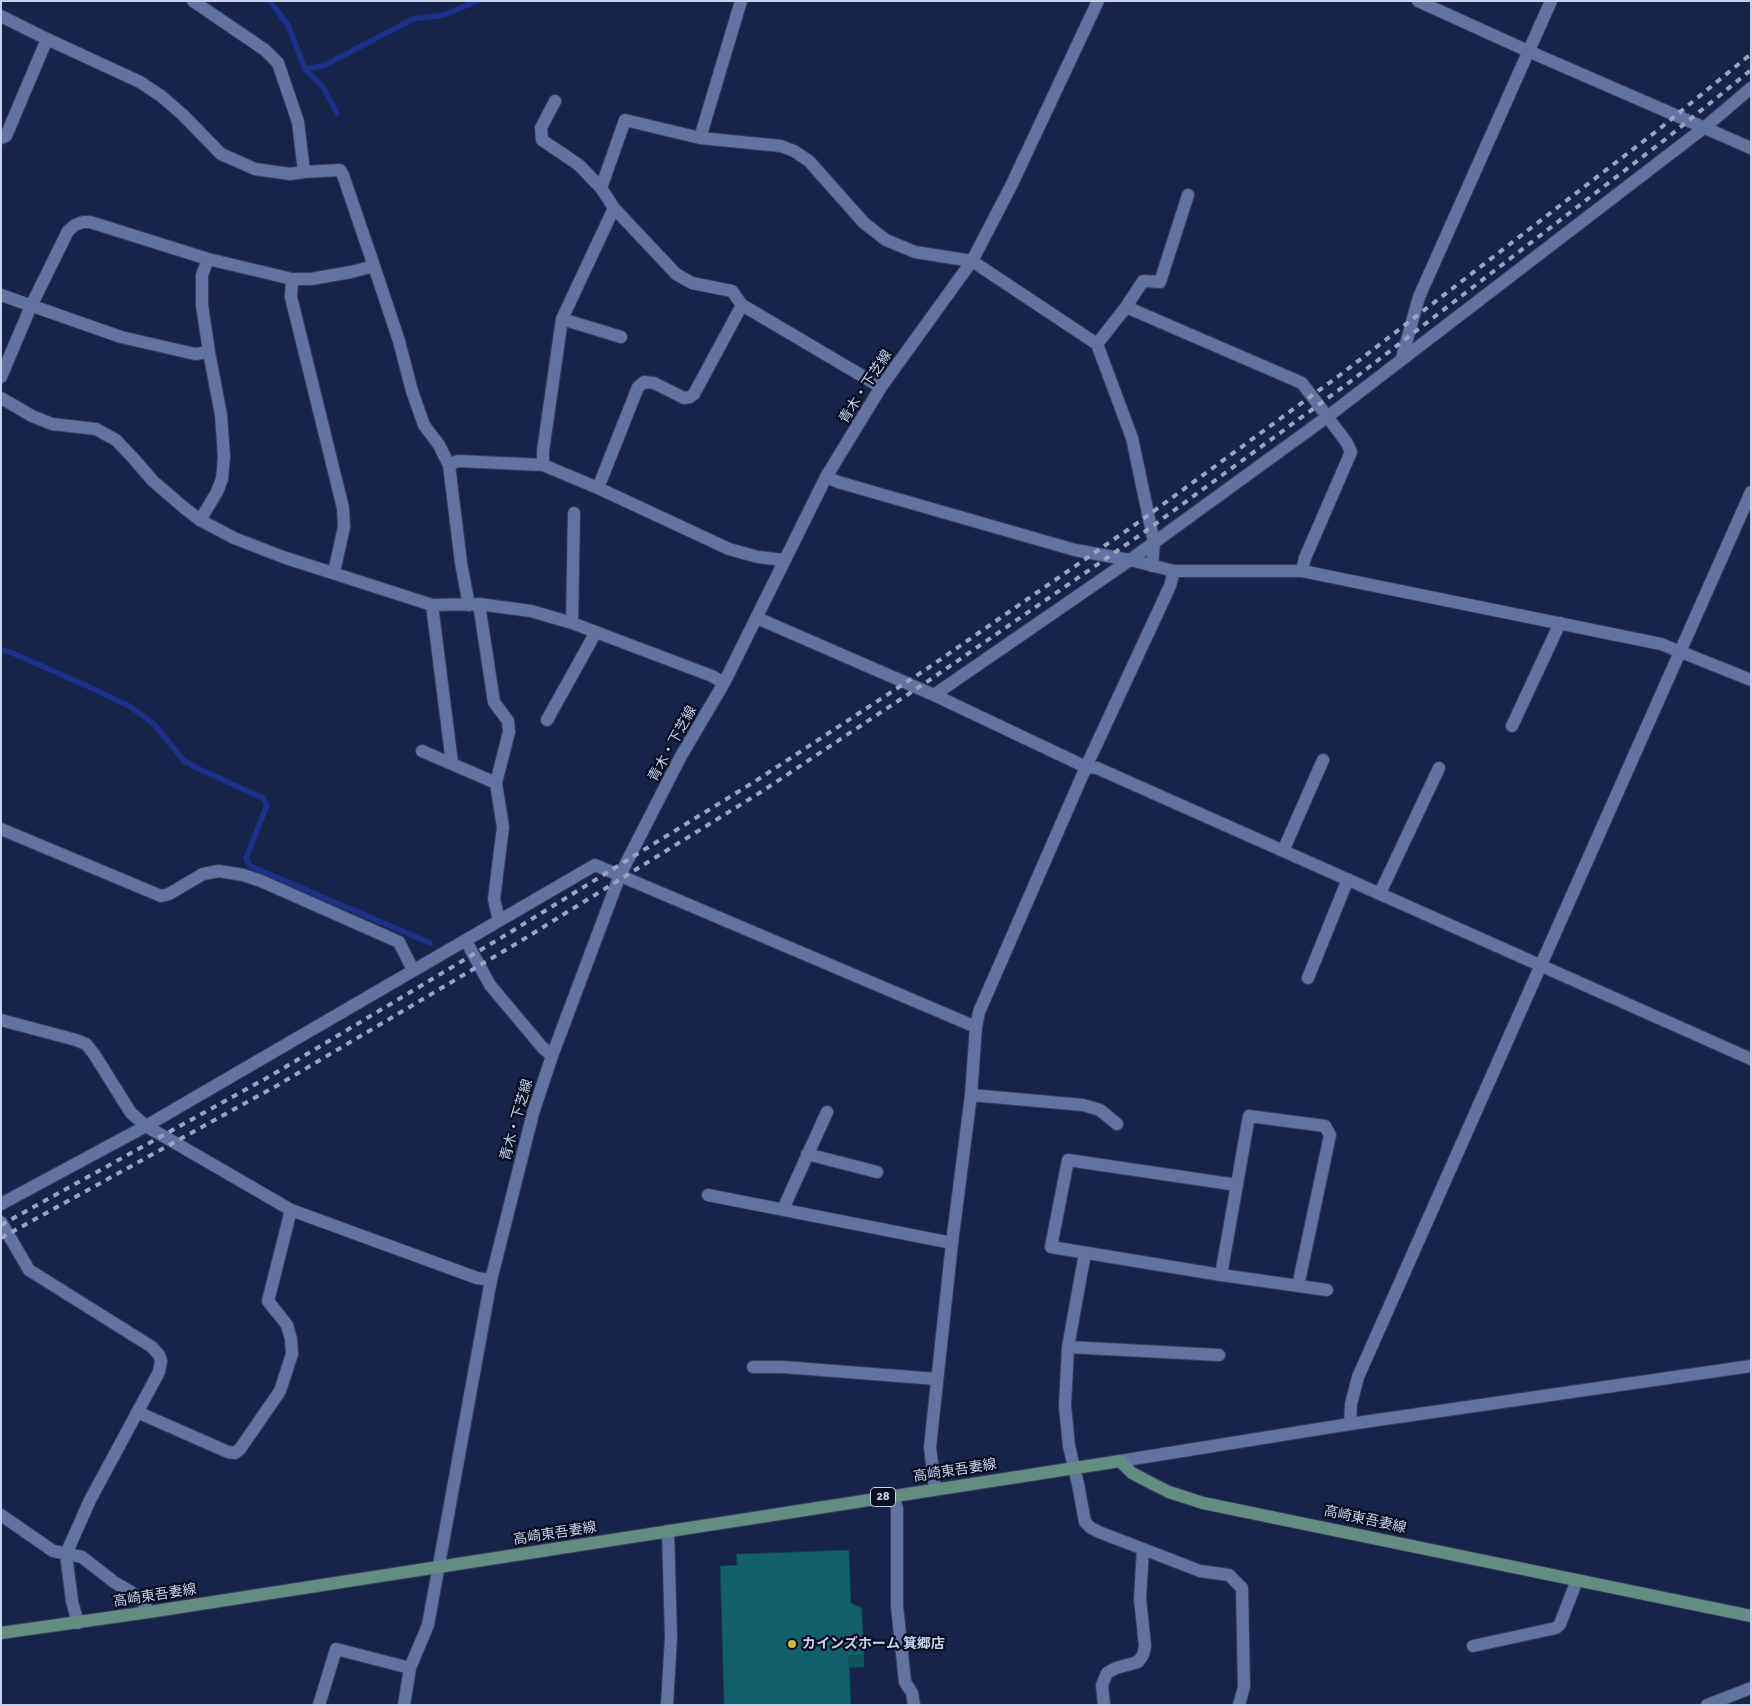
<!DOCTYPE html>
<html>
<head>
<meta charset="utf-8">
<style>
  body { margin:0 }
  #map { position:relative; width:1752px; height:1706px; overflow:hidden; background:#172349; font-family:Signika,sans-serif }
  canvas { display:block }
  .frame { position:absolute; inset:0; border:2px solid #c7d2ea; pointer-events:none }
</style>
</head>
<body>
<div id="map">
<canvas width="1752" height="1706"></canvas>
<div class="frame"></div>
</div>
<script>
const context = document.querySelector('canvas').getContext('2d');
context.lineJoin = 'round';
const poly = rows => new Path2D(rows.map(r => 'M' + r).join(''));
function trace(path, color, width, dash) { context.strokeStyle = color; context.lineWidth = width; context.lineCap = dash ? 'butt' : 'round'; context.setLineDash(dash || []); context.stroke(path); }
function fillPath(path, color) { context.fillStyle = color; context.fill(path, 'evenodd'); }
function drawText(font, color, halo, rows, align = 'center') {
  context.font = font + ' Signika,"Noto Sans JP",sans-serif'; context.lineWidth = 4.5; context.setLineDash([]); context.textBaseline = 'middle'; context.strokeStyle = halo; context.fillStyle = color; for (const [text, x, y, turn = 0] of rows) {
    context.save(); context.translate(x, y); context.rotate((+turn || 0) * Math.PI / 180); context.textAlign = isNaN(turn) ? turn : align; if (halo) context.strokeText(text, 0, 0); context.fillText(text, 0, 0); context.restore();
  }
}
trace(poly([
  [270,1,288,25,305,69,323,87,337,113],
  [305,69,323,66,413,19,444,15,477,1],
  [1,650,10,652,85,685,129,706,154,724,184,761,199,769,263,798,267,805,246,858,250,866,430,943]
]), '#1c3089', 5.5);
const minor = poly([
  [193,1,265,50,278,63,298,122,304,172],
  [1418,1,1528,51,1751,148],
  [1,16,47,39,140,82,161,96,183,115,221,154,255,169,290,174,304,172,340,170,343,175,374,266,399,341,412,391,424,425,439,445,449,465,461,563,469,605],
  [555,101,541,128,542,140,579,165,601,188,614,208,676,274,692,283,732,291,742,305,881,387],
  [1,138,6,136,47,39],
  [700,138,741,1],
  [601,188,625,120,700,138,781,146,794,151,809,161,864,223,886,240,915,252,972,261,1097,344,1132,438,1154,542,1152,566],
  [292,279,291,297,343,508,344,527,334,572],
  [1,295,121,337,195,354,209,352],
  [1126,307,1143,281,1160,282,1188,195],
  [562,319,621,337],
  [1097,344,1126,307,1302,383,1347,443,1351,452,1305,558,1302,571],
  [1402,358,1419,297,1551,1],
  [1,377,31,306,68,231,75,225,83,222,90,222,208,259,292,279,311,279,351,272,374,266],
  [1,398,32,416,52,424,96,429,116,440,133,458,153,481,182,506,200,520,234,538,283,557,432,605,479,604,531,611,572,623,712,676,724,683],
  [449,465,458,461,543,465,598,488,729,549,758,557,784,560],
  [543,465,543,451,562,319,614,208],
  [826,477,838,482,1075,550,1130,560,1174,571,1302,571,1661,644,1751,680],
  [598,488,638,387,644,382,654,383,684,398,690,397,694,394,742,305],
  [200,520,217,492,222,479,224,457,221,415,209,352,202,305,202,275,208,259],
  [479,604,494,702,508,721,509,732,496,783,503,827,494,899,499,921],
  [432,605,452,763],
  [757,618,934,695,1086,767,1097,768,1751,1059],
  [572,623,574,513],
  [934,695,1130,560,1327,417,1705,127,1751,88],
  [547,720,596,632],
  [1512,726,1560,623],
  [422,751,496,783],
  [1,829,161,896,169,894,203,874,219,871,243,875,261,881,399,942,413,970],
  [1283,851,1323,760],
  [1380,893,1439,768],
  [466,941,490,985,542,1047,552,1056],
  [1308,978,1348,879],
  [1,1020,76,1040,86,1044,94,1054,131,1113,146,1126,291,1210,477,1278,491,1280],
  [971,1095,1083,1105,1100,1110,1117,1124],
  [807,1154,877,1172],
  [1237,1185,1068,1160,1051,1247,1221,1275,1327,1290],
  [708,1195,952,1243],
  [1,1204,146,1126,595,865,976,1027],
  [783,1209,827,1112],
  [1,1222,29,1270,152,1347,159,1355,161,1361,159,1372,90,1500,66,1554,72,1601,78,1623],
  [1085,1253,1068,1347,1065,1406,1069,1446,1078,1484,1085,1522,1091,1528,1099,1532,1200,1571,1229,1575,1242,1588,1244,1687,1239,1705],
  [1221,1275,1249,1116,1325,1126,1330,1135,1298,1286],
  [1068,1347,1219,1355],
  [753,1367,783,1367,937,1379],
  [137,1412,228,1452,235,1453,240,1449,280,1391,292,1354,291,1339,287,1325,268,1301,291,1210],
  [1350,1424,1351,1404,1358,1377,1751,492],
  [1120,1461,1350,1424,1751,1366],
  [935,1489,930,1447,952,1243,971,1095,976,1027,979,1012,1086,767,1170,586,1174,571],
  [894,1496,897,1509,897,1606,905,1682,912,1693,914,1705],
  [1,1515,53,1551,82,1557,114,1582,138,1596,149,1612],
  [1473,1646,1556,1628,1560,1624,1577,1580],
  [319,1705,336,1649,410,1668],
  [404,1705,410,1668,428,1625,491,1280,533,1113,552,1056,620,875,681,756,724,683,826,477,881,387,972,261,1011,186,1098,1],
  [667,1705,671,1637,668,1531],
  [1104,1705,1102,1685,1107,1673,1116,1668,1138,1662,1143,1655,1145,1646,1140,1599,1143,1549],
  [1707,1705,1751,1688]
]);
const major = poly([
  [1,1633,149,1612,1120,1461,1132,1473,1149,1482,1169,1492,1203,1503,1751,1616]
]);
trace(minor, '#373e5e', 14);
trace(major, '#373e5e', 14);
trace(minor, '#62739f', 12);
trace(major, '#648c81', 12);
trace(poly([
  [1,1225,272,1075,509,933,754,782,928,668,1136,524,1340,375,1658,130,1751,54],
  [1,1238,278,1085,519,942,761,792,937,675,1143,533,1347,384,1667,138,1751,70]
]), '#99a5c0', 4, [6, 6]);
fillPath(poly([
  [720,1566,851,1603,864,1655,864,1667,849,1668,851,1705,724,1705]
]), '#0f535a');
const building = poly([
  [849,1550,851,1603,862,1608,864,1655,849,1656,851,1705,724,1705,720,1566,737,1565,736,1554,849,1550]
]);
fillPath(building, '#126069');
trace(building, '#0d434a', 1);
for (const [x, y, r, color] of [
  [792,1644,5,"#deb133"]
]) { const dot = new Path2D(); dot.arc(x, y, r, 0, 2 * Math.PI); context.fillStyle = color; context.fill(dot); trace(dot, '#080e1f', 2); }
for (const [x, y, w] of [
  [883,1497,25]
]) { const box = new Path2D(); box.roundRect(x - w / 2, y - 9.5, w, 19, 4); context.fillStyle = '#080e1f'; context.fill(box); trace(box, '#c7d2ea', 1); }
drawText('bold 12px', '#c7d2ea', null, [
  ["28",883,1497]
]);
drawText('14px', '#c7d2ea', '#080e1f', [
  ["青木・下芝線",866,387,-57],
  ["青木・下芝線",673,744,-61],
  ["青木・下芝線",517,1120,-74],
  ["高崎東吾妻線",955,1471,-9],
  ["高崎東吾妻線",1365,1520,12],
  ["高崎東吾妻線",555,1534,-9],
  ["高崎東吾妻線",155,1596,-9]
]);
drawText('bold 14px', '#c7d2ea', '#080e1f', [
  ["カインズホーム 箕郷店",802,1644]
], 'left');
</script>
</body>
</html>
